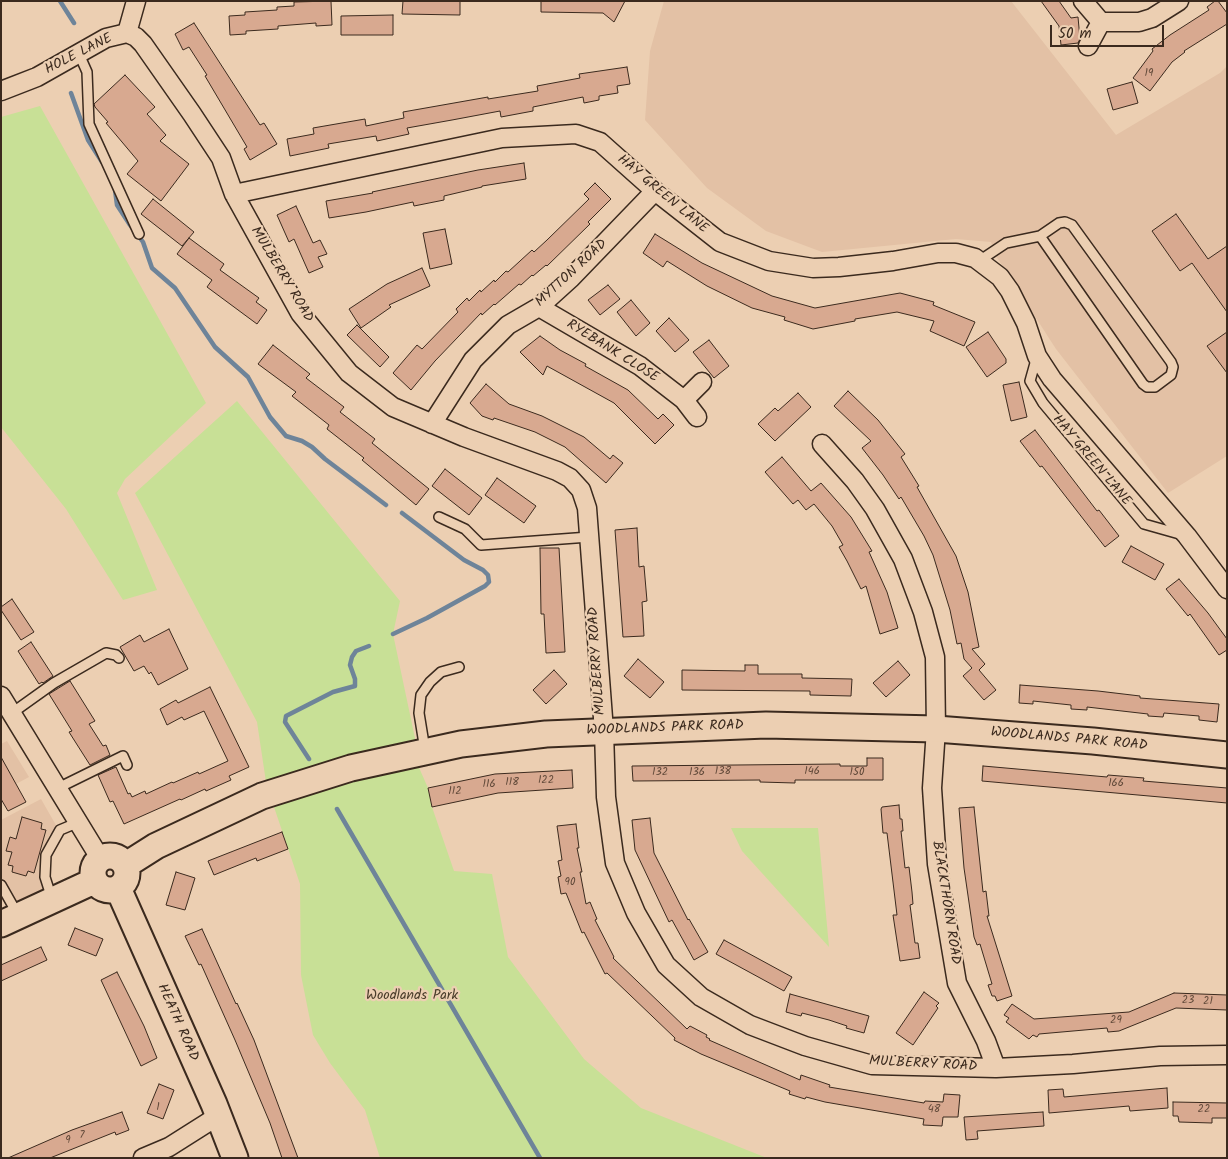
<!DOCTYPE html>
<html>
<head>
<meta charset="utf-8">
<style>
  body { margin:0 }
  #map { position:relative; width:1228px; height:1159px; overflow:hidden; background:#eccfb2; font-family:Kalam,sans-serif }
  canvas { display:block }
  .frame { position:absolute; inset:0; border:2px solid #3b2a1e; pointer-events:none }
  .scale { position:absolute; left:1050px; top:25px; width:114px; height:22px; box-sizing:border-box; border:2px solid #3b2a1e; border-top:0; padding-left:6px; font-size:15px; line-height:18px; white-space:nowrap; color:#3b2a1e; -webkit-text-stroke:4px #eccfb2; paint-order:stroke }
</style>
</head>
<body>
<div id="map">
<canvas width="1228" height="1159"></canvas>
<div class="frame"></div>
<div class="scale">50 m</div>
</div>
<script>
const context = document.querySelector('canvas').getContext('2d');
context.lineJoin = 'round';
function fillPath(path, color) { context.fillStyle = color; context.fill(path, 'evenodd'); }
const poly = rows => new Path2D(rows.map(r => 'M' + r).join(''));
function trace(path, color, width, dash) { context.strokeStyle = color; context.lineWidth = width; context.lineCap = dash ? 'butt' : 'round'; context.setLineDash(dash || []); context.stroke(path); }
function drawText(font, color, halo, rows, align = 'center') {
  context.font = font + ' Kalam,sans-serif'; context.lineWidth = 4.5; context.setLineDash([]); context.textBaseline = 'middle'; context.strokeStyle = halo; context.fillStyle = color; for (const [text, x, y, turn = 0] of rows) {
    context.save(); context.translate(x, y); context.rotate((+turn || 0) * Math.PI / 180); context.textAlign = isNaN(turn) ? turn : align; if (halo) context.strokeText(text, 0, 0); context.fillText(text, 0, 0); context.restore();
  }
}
fillPath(poly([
  [664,1,1011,1,1116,135,1220,73,1227,66,1227,456,1168,493,1056,349,996,256,991,242,956,239,822,252,766,231,707,188,645,120,650,51],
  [7,741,29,777,1,792,1,744],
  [41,799,57,827,49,836,42,858,41,881,45,891,17,907,1,882,1,820]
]), '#e3c1a5');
fillPath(poly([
  [40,106,206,403,125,479,117,493,157,590,123,600,66,509,1,427,1,117],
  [237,401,400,601,393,634,416,743,266,782,257,722,135,493],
  [417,763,428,788,432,807,454,871,492,874,508,957,584,1059,641,1108,767,1158,380,1158,365,1110,330,1063,313,1035,301,975,300,884,274,807,356,777],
  [731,828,818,828,829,947,742,851]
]), '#c8e096');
trace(poly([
  [60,1,74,23],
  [71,93,88,140,102,162],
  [115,190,117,205,130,225,143,242,152,268,175,288,215,347,248,377,270,417,286,436,302,441,312,447,325,459,386,505],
  [393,634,427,618,485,586,489,582,488,575,483,570,464,560,402,513],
  [309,759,285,722,286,716,333,692,355,686,355,679,350,665,352,657,356,651,369,646],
  [337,809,540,1158]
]), '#6e8499', 4.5);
const building = poly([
  [331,1,332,25,316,26,316,23,278,26,278,29,246,31,246,34,230,35,229,16,245,15,245,12,277,10,277,7,294,6,294,2,331,1],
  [403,1,460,1,460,15,402,14,403,1],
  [541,1,625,1,614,22,603,13,541,12,541,1],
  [1041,1,1059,1,1071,18,1078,17,1080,39,1078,43,1061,45,1059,26,1041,1],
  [1215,1,1218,1,1227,13,1227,24,1184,51,1185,52,1172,62,1150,91,1133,78,1153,51,1152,49,1170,35,1209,10,1207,7,1215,1],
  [393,15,393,35,341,35,341,16,393,15],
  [194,23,260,125,264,123,277,144,250,160,244,149,247,147,205,76,207,75,189,47,183,50,175,34,194,23],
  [627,67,630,84,617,86,618,93,599,96,599,100,584,103,583,97,533,107,533,111,501,117,500,111,452,120,407,128,409,134,377,141,376,136,328,144,329,148,290,156,287,139,314,134,313,128,365,119,366,126,404,118,403,112,488,97,488,99,538,91,537,86,580,78,579,74,627,67],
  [125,75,155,107,147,114,166,135,160,141,189,164,161,201,127,174,138,161,106,123,108,122,95,107,94,104,125,75],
  [1132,82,1138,103,1113,110,1107,89,1132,82],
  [524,163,526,179,482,186,482,187,444,196,444,200,414,206,413,202,366,212,329,218,326,201,373,193,372,192,478,170,524,163],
  [595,183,611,199,588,222,590,224,547,266,546,265,533,276,532,275,521,285,519,284,495,305,494,304,482,315,481,313,435,361,411,390,393,373,417,345,422,349,458,312,456,309,467,298,469,301,480,290,481,292,494,280,495,282,506,271,508,272,532,250,534,252,547,240,589,199,584,194,595,183],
  [153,199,194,232,182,246,141,214,153,199],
  [296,206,313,243,320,240,327,254,318,257,323,267,309,273,294,239,289,242,277,215,296,206],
  [1176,214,1208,259,1227,246,1227,312,1192,263,1180,271,1152,231,1176,214],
  [445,229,452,264,430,269,423,233,445,229],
  [655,234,702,263,772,296,815,308,900,293,934,302,933,305,975,322,964,346,930,331,934,321,897,312,855,319,855,321,813,329,784,320,785,317,752,308,707,286,667,261,663,267,643,253,655,234],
  [189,238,224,264,220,270,259,298,256,302,267,310,257,324,207,287,212,280,177,254,189,238],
  [422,268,430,286,389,305,391,307,361,328,349,309,387,284,422,268],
  [608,285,620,299,600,315,588,300,608,285],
  [631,300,650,323,636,336,617,312,631,300],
  [669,318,689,340,675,352,656,331,669,318],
  [357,325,389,357,380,367,347,335,357,325],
  [988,332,1006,359,1006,363,987,377,966,347,988,332],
  [1227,332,1227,373,1207,346,1227,332],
  [540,336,560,350,586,364,585,366,628,390,658,419,663,414,674,425,655,444,614,403,547,366,543,375,520,352,540,336],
  [709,340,729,366,714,378,693,352,709,340],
  [273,345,310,374,306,378,344,407,340,412,375,439,372,443,429,489,416,505,362,460,364,458,327,429,329,425,292,396,296,392,258,364,273,345],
  [1019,382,1027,417,1011,421,1003,385,1019,382],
  [486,384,509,404,542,416,584,437,610,459,613,455,623,463,606,483,565,447,535,432,494,418,493,420,482,416,470,403,486,384],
  [848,391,878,420,905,454,901,457,919,486,917,487,956,556,968,592,979,647,972,649,985,664,979,670,996,690,984,700,963,676,972,668,964,659,961,643,957,644,950,610,933,555,924,536,901,497,899,499,883,475,862,448,871,441,834,406,848,391],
  [798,393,811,407,775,441,758,424,775,408,778,411,798,393],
  [1035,430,1097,511,1099,510,1119,536,1105,547,1042,466,1040,467,1020,441,1035,430],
  [782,457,811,491,821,483,851,517,872,551,869,552,887,592,898,628,880,634,866,586,861,589,847,561,839,547,843,545,832,526,814,504,806,510,798,500,793,504,765,472,782,457],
  [445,469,482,498,469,515,432,486,445,469],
  [497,478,536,506,524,523,485,495,497,478],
  [637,528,639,567,644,566,647,601,642,602,644,636,623,637,615,530,637,528],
  [1131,546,1164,564,1155,580,1122,562,1131,546],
  [540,548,559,548,565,652,546,653,544,614,541,614,540,548],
  [1179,579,1208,613,1227,639,1227,650,1219,655,1190,614,1188,616,1166,589,1179,579],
  [12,599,34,632,21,640,1,610,1,607,12,599],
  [169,629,188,669,158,685,151,672,149,674,144,666,134,671,120,647,140,635,144,642,169,629],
  [31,642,53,676,43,683,42,682,39,684,18,651,31,642],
  [638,659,664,682,650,698,624,676,638,659],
  [898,661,910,675,886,697,873,683,898,661],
  [745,665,758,665,758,674,802,674,802,678,852,679,851,696,810,695,810,691,682,690,682,670,745,671,745,665],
  [554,670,567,684,546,704,533,690,554,670],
  [70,681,95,721,89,724,103,746,106,745,110,755,90,765,69,732,72,731,49,694,70,681],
  [1020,685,1098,691,1140,696,1140,698,1219,704,1217,722,1199,720,1199,716,1164,713,1163,717,1148,716,1148,714,1087,707,1087,710,1071,709,1071,705,1033,701,1033,704,1019,703,1020,685],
  [210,687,249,767,229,776,231,780,206,791,205,789,181,800,180,799,124,824,113,801,110,802,98,775,116,767,128,794,130,793,132,797,145,791,146,794,172,782,173,783,198,772,199,774,228,761,204,711,184,720,182,717,167,725,160,709,176,700,178,703,210,687],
  [1,757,26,802,8,811,1,799,1,757],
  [867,758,883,758,883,780,795,780,795,783,760,782,760,780,633,781,632,766,840,764,840,766,867,766,867,758],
  [983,766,1107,777,1108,775,1144,778,1143,781,1227,788,1227,803,982,781,983,766],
  [572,770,573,788,498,793,432,807,428,788,495,774,572,770],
  [899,805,900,819,902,819,903,831,901,831,905,868,909,867,912,892,913,904,910,905,915,943,918,943,920,958,900,961,893,915,897,915,887,833,883,833,881,809,882,807,899,805],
  [974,807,983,892,986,891,989,916,987,916,1012,996,997,1001,995,996,992,996,988,985,992,984,980,944,977,945,974,937,964,868,959,808,974,807],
  [22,817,42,823,41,829,46,830,34,873,28,871,26,876,12,872,13,866,8,865,12,852,6,851,10,837,16,839,22,817],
  [650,818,654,853,688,920,689,919,708,952,694,960,672,920,669,922,635,850,632,820,650,818],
  [576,824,579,848,577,848,582,872,580,872,586,904,590,902,597,919,595,920,614,957,613,958,687,1029,690,1026,707,1035,706,1037,710,1039,709,1040,800,1080,801,1075,830,1085,829,1087,924,1103,925,1101,943,1102,944,1094,960,1095,958,1117,943,1117,942,1126,923,1125,924,1119,825,1102,806,1097,805,1099,789,1094,790,1091,701,1054,674,1040,675,1038,607,973,605,974,584,932,582,933,566,893,561,894,558,877,561,876,558,861,562,860,557,826,576,824],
  [282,832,288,849,257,861,256,858,214,875,208,861,282,832],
  [176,872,195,878,185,910,166,905,176,872],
  [75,928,103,939,96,956,68,945,75,928],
  [202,929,236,1004,237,1003,254,1040,298,1158,282,1158,270,1123,235,1040,201,964,199,965,185,936,202,929],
  [724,940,792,977,784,991,716,954,724,940],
  [41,947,47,960,1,981,1,965,41,947],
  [117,972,144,1026,157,1058,141,1066,101,980,117,972],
  [924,992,939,1003,936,1006,938,1008,913,1045,896,1033,924,992],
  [1174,993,1227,995,1227,1010,1176,1008,1119,1031,1108,1032,1107,1028,1039,1034,1037,1037,1033,1035,1029,1039,1006,1022,1009,1018,1004,1015,1012,1004,1034,1019,1129,1012,1174,993],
  [790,994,869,1016,864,1033,846,1028,847,1026,829,1020,802,1013,801,1016,786,1012,790,994],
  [159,1084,174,1090,163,1119,147,1113,159,1084],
  [1167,1088,1168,1108,1130,1111,1129,1106,1049,1113,1048,1090,1063,1089,1064,1097,1167,1088],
  [1173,1102,1227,1103,1227,1118,1212,1118,1212,1123,1179,1122,1178,1116,1173,1116,1173,1102],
  [122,1112,129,1130,116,1135,115,1132,50,1158,8,1158,72,1130,122,1112],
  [1043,1112,1044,1126,977,1131,978,1139,966,1140,964,1117,1043,1112]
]);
fillPath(building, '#d8a990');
trace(building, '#3b2a1e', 1);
const lane = poly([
  [79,54,87,72,89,124,139,234],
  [979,261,1006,243,1040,236,1059,223,1065,222,1072,225,1171,362,1173,367,1171,375,1155,387,1147,387,1143,384,1040,236],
  [1037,356,1030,381,1043,403,1144,524,1183,535],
  [439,517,465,529,481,545,589,537],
  [12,713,54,683,106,653,116,655,119,658],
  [425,750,419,713,421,695,430,682,441,672,459,667],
  [58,788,123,756,127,765],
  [1,885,18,915],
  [52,899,45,877,46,855,60,830,79,822]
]);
const street = poly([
  [1083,1,1101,22,1139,22,1152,18,1179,1],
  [127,33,136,37,143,44,192,114,221,158,234,194,300,313,349,373,393,407,464,437,557,471,570,478,581,490,587,508,604,731,606,797,615,863,636,913,666,965,701,997,750,1025,805,1046,872,1065,996,1068,1073,1064,1160,1056,1227,1055],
  [127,33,136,1],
  [1088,46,1101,22],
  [1,91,37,77,106,38,127,33],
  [234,194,502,138,576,134,600,142,655,191,720,242,769,261,813,268,839,267,893,261,938,253,956,253,975,258,1000,277,1010,291,1026,323,1037,356,1052,379,1187,536,1227,589],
  [539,307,640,366,684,400,702,382],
  [684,400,697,417],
  [432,424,473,360,508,325,539,307,571,278,655,191],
  [822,444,855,481,875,509,903,559,923,612,935,657,936,729,932,788,937,864,957,983,986,1041,996,1068],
  [1,696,100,858],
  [143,1158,169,1147,218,1116]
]);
const secondary = poly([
  '93 873a17 17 0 1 1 34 0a17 17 0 1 1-34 0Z',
  [126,865,156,846,262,796,351,768,461,744,546,734,766,725,936,729,1093,741,1227,755],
  [118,888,214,1104,235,1158],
  [1,924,94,881]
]);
trace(lane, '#3b2a1e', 12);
trace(street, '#3b2a1e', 21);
trace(secondary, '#3b2a1e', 29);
trace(lane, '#eccfb2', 9);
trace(street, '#eccfb2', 18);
trace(secondary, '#eccfb2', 25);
drawText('11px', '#624a3a', null, [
  ["19",1149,74],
  ["138",723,772],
  ["146",812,772],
  ["132",660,773],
  ["136",697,773],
  ["150",857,773],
  ["122",546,781],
  ["118",512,783],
  ["166",1116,784],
  ["116",489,785],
  ["112",455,792],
  ["90",570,883],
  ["23",1188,1001],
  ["21",1208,1002],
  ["29",1116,1021],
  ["1",158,1108],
  ["48",934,1110],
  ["22",1204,1110],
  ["7",82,1136],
  ["9",68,1141]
]);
drawText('14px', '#3b2a1e', '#eccfb2', [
  ["HOLE LANE",79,55,-27],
  ["HAY GREEN LANE",662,195,40],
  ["MYTTON ROAD",572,274,-43],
  ["MULBERRY ROAD",281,275,59],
  ["RYEBANK CLOSE",612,352,32],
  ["HAY GREEN LANE",1091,461,50],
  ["MULBERRY ROAD",598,661,-94],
  ["WOODLANDS PARK ROAD",665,729,-2],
  ["WOODLANDS PARK ROAD",1069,740,5],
  ["BLACKTHORN ROAD",945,903,81],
  ["HEATH ROAD",177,1023,66],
  ["MULBERRY ROAD",923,1065,3]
]);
drawText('14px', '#493c2a', '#eccfb2', [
  ["Woodlands Park",412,997]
]);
</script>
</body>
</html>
